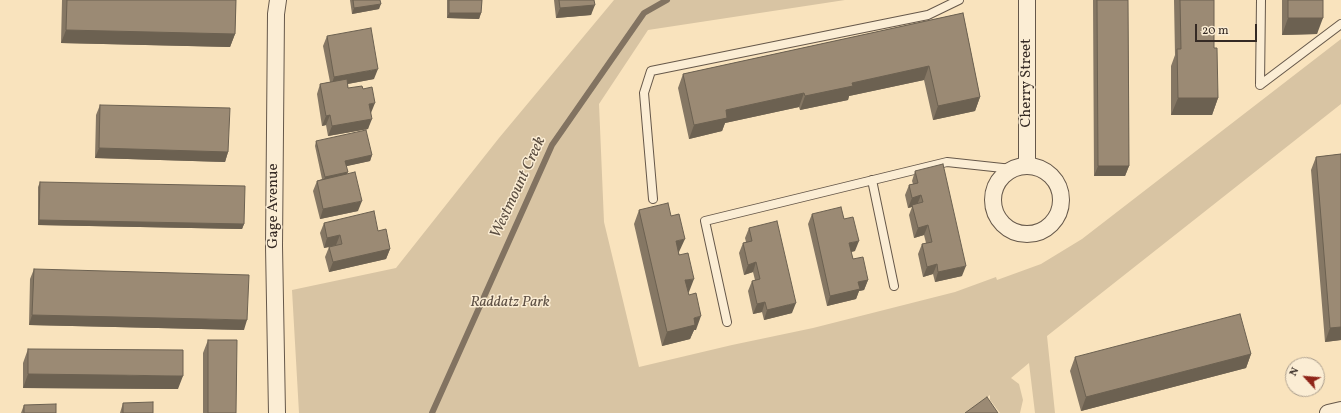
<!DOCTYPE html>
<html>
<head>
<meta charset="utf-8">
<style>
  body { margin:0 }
  #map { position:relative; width:1341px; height:413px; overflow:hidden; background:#f9e3bd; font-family:Vollkorn,serif }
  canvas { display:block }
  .north { position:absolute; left:1285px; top:357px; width:40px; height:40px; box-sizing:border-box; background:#fbedd4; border:1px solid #ac9f8e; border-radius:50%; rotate:296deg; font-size:11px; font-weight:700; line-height:16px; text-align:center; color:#352a24 }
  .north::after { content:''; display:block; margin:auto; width:14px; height:18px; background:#8f2418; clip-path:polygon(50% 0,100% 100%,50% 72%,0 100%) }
  .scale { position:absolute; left:1195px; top:24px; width:62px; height:18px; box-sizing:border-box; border:2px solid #352a24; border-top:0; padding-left:5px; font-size:12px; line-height:14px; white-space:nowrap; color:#352a24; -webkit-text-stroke:3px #fbedd4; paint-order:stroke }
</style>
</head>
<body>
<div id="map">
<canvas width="1341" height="413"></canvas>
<div class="north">N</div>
<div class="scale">20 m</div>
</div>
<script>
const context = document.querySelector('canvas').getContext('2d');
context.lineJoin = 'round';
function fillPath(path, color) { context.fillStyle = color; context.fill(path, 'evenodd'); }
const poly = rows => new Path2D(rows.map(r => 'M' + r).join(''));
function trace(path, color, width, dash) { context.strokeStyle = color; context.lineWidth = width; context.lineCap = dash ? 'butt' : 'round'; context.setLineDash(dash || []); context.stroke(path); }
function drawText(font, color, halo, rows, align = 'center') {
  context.font = font + ' Vollkorn,serif'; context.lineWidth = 3; context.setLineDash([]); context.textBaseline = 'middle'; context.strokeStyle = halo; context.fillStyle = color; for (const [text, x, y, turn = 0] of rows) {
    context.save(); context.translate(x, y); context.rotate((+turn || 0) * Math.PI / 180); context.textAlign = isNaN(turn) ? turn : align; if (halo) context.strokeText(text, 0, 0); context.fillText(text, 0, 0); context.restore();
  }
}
fillPath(poly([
  [614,0,845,0,648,30,599,104,604,222,639,367,732,345,813,328,955,292,996,277,997,280,1041,264,1082,239,1341,39,1341,104,1047,336,1055,413,1035,413,1029,363,1011,378,1019,384,1023,400,1020,413,1000,413,990,400,990,395,967,413,299,413,292,290,396,268,499,138]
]), '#d8c4a3');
trace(poly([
  [432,413,552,145,644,13,667,0]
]), '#827361', 6);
const lane = poly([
  [1260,85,1341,24],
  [1260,85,1261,0],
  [872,180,894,286],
  [653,199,644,93,651,71,928,15,959,0],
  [727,322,705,221,947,162,1012,169]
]);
const street = poly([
  [1027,0,1027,166],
  '993 200a34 34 0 1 1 68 0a34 34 0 1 1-68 0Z',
  [277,413,274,246,276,14,278,0],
  [1328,413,1341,410]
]);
trace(lane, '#66584a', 10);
trace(street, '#66584a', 18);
trace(lane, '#fbedd4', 8);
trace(street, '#fbedd4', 16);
fillPath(poly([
  [62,0,236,0,235,34,230,47,61,43],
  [350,0,380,0,379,9,352,14],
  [447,0,482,0,481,13,479,19,447,18],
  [554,0,594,0,591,15,556,18],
  [1093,0,1128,0,1129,166,1125,176,1094,176],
  [1174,0,1214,0,1214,48,1218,98,1212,115,1171,115,1171,66,1175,55],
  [1282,0,1323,0,1317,34,1282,35],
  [963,13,980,97,975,111,933,120,924,80,849,96,848,100,800,110,799,107,725,123,722,131,689,139,678,88,683,74],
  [327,36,374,79,348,84,348,88,363,89,371,113,368,129,328,136,326,125,322,126,317,94,320,84,330,82,323,46],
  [100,105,228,152,225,162,95,158,96,115],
  [316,141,372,155,370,161,346,166,347,174,358,211,320,219,313,191,317,181,322,179,315,146],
  [1341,154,1341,340,1325,342,1311,170,1316,157],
  [915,171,962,276,935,282,933,274,923,277,918,254,922,244,926,243,924,235,914,238,909,215,912,207,908,208,905,195,909,185,913,184,912,181],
  [40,182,244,224,242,229,38,225,38,187],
  [639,210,679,252,679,253,689,292,688,292,696,330,694,330,690,339,662,346,634,224],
  [812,214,844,219,855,251,851,252,853,259,868,280,864,290,859,291,856,299,827,306,808,224],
  [324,223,378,231,390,249,386,259,329,272,325,257,329,247,324,248,320,233],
  [749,228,792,313,764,320,762,312,753,314,748,291,752,281,755,280,753,272,744,275,739,253,743,243,746,242,745,238],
  [34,269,244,330,29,325,30,279],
  [208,340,236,413,203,413,203,353],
  [28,349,178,389,23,388,23,363],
  [1251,354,1246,368,1081,411,1070,371,1075,357],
  [123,403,153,413,120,413],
  [24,405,56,413,21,413]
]), '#857764');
fillPath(poly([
  [381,4,379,9,352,14,354,8],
  [595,5,591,15,556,18,560,8],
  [449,13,481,13,479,19,447,18],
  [1288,18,1323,18,1317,34,1282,35],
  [66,30,235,34,230,47,61,43],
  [929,66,924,80,849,96,848,100,800,110,805,96,852,83],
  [378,69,374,79,331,87,334,77],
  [804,93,799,107,725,123,722,131,689,139,694,125,726,110],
  [980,97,975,111,933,120,938,106],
  [1178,98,1218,98,1212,115,1171,115],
  [375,103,371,113,365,114,369,104],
  [330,115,326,125,322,126,326,116],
  [372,119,368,129,328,136,332,126],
  [99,148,228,152,225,162,95,158],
  [372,155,370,161,343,167,345,161],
  [1098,166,1129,166,1125,176,1094,176],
  [348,172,346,177,323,182,325,177],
  [921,195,917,205,912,205,912,207,908,208,912,198],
  [362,201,358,211,320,219,323,209],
  [39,220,244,224,242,229,38,225],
  [928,225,924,235,914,238,918,228],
  [340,235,336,245,324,248,327,238],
  [685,239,679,252,671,254,676,241],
  [859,241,855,251,846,253,849,243],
  [390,249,386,259,329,272,333,262],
  [756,262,753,272,744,275,748,265],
  [937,264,933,274,923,277,927,267],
  [966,266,962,276,935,282,938,272],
  [694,279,689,292,680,294,685,280],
  [868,280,864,290,859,291,856,299,827,306,830,296,858,282],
  [765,302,762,312,753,314,757,304],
  [796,303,792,313,764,320,767,310],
  [32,315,247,320,244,330,29,325],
  [701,316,696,330,694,330,690,339,662,346,667,332,694,318],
  [1341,327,1341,340,1325,342,1330,328],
  [1251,354,1246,368,1081,411,1086,397],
  [28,374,183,376,178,389,23,388]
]), '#6c6151');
const building = poly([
  [67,0,236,0,235,34,66,30,67,0],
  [353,0,380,0,381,4,354,8,353,0],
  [449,0,482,0,481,13,449,13,449,0],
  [559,0,594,0,595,5,560,8,559,0],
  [1097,0,1128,0,1129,166,1098,166,1097,0],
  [1180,0,1214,0,1214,48,1217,48,1218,98,1178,98,1177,49,1181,49,1180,0],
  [1288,0,1323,0,1323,18,1288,18,1288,0],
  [963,13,980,97,938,106,929,66,852,83,853,86,805,96,804,93,726,110,727,118,694,125,683,74,963,13],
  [371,28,378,69,334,77,327,36,371,28],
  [347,79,348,88,362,86,363,89,372,87,375,103,369,104,372,119,332,126,330,115,326,116,320,84,347,79],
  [100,105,230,108,228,152,99,148,100,105],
  [366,130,372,155,345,161,348,172,325,177,316,141,366,130],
  [1341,154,1341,327,1330,328,1316,157,1341,154],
  [943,164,966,266,938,272,937,264,927,267,922,244,932,242,928,225,918,228,912,205,923,202,921,195,912,198,909,185,918,183,915,171,943,164],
  [355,172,362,201,323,209,317,181,355,172],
  [40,182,245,186,244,224,39,220,40,182],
  [668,203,671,216,679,214,685,239,676,241,679,255,688,253,694,279,685,280,689,295,696,293,701,316,694,318,695,325,667,332,639,210,668,203],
  [841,207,844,219,853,217,859,241,849,243,853,259,863,257,868,280,858,282,860,289,830,296,812,214,841,207],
  [374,211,378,231,386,229,390,249,333,262,329,247,342,244,340,235,327,238,324,223,374,211],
  [777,221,796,303,767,310,765,302,757,304,752,281,760,279,756,262,748,265,743,243,752,241,749,228,777,221],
  [34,269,249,275,247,320,32,315,34,269],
  [1240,314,1251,354,1086,397,1075,357,1240,314],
  [208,340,237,340,236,413,208,413,208,340],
  [28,349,183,350,183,376,28,374,28,349],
  [987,397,998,413,965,413,987,397],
  [153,402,153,413,123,413,123,403,153,402],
  [56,404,56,413,24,413,24,405,56,404]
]);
fillPath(building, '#9b8a74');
trace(building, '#6c6151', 1);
drawText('15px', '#352a24', '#fbedd4', [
  ["Cherry Street",1027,83,-90],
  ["Gage Avenue",274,206,-90]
]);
drawText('italic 15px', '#5e5044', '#fbedd4', [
  ["Raddatz Park",510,303]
]);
drawText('italic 16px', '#5c4f42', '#fbedd4', [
  ["Westmount Creek",519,188,-65]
]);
</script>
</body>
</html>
